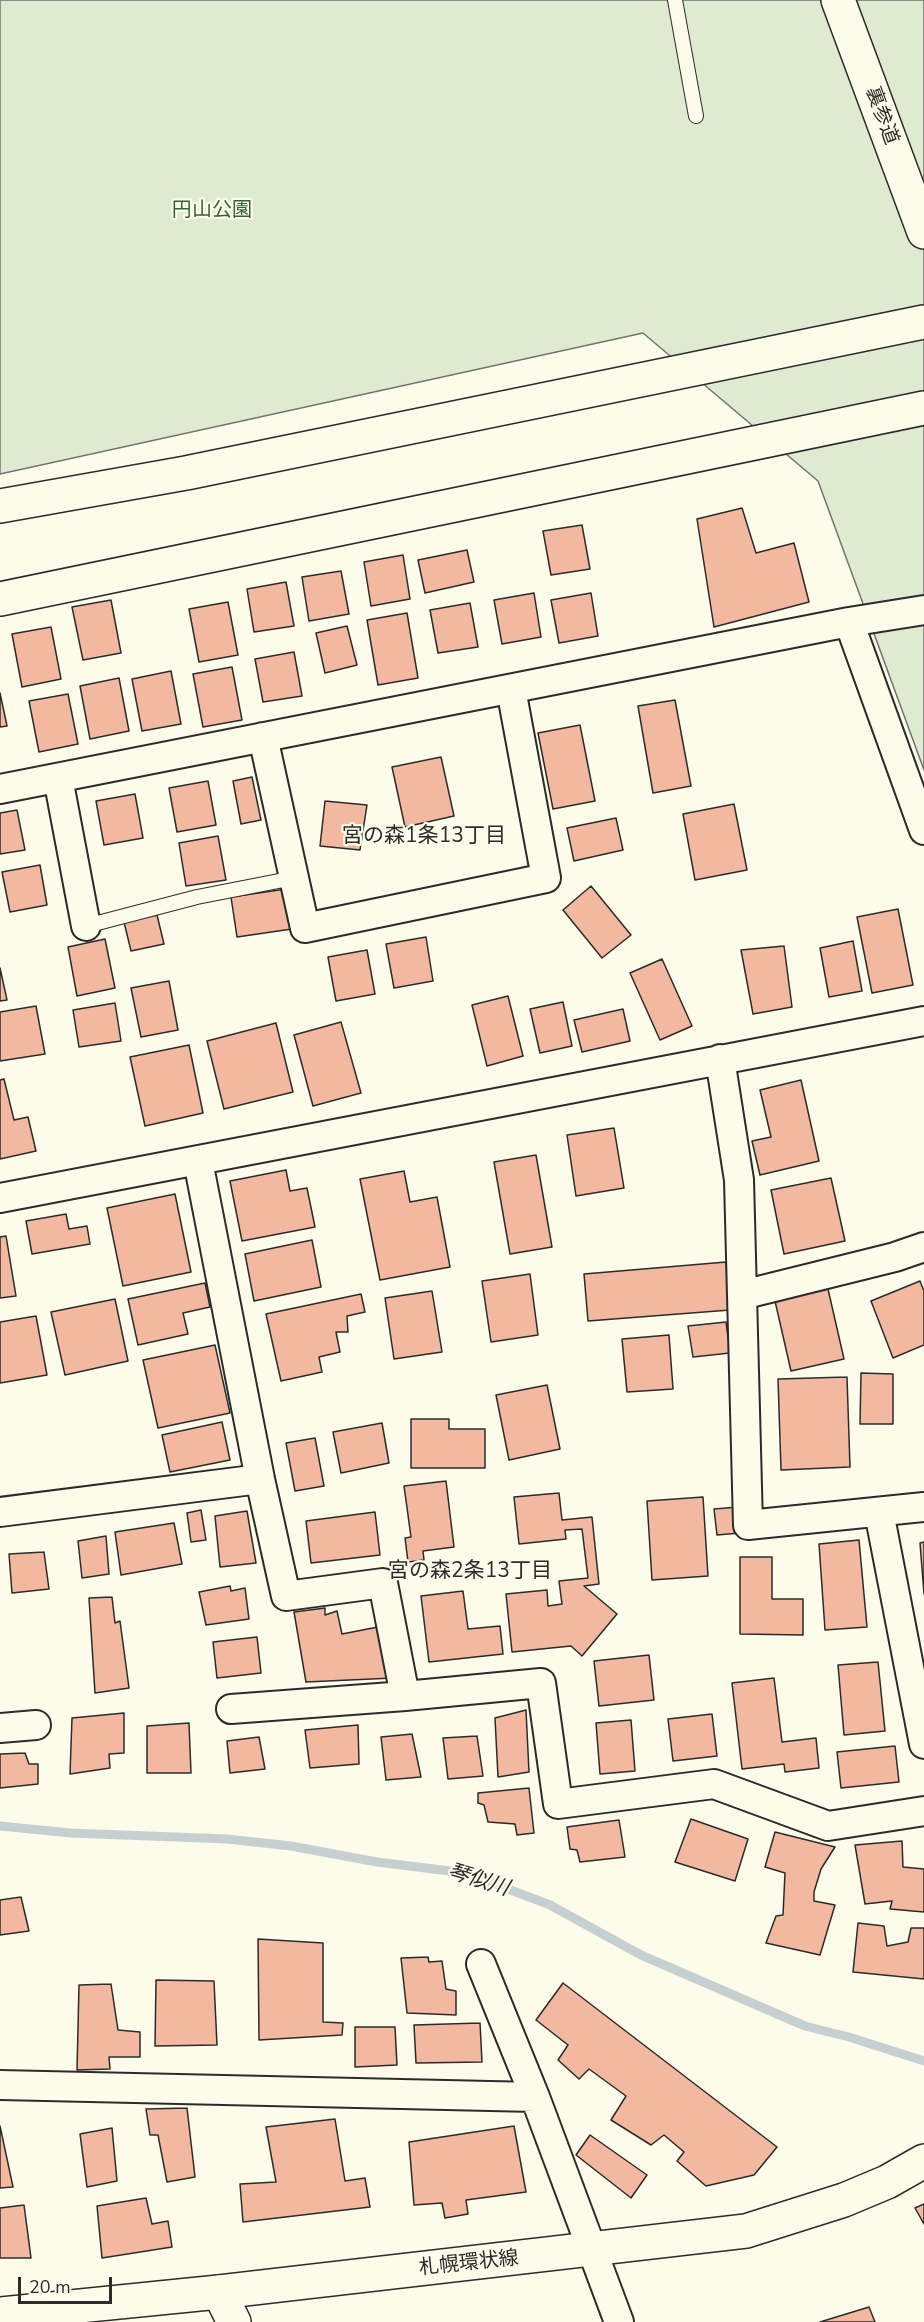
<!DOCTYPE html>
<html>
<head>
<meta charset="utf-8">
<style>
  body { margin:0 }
  #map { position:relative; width:924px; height:2322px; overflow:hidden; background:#fdfbea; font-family:"Nunito Sans",sans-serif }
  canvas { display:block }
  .scale { position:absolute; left:18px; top:2277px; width:94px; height:27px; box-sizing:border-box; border:3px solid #2b2b2b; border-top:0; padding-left:8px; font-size:18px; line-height:21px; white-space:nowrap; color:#2b2b2b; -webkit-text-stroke:4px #fdfbea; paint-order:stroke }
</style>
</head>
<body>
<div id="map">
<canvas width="924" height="2322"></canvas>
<div class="scale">20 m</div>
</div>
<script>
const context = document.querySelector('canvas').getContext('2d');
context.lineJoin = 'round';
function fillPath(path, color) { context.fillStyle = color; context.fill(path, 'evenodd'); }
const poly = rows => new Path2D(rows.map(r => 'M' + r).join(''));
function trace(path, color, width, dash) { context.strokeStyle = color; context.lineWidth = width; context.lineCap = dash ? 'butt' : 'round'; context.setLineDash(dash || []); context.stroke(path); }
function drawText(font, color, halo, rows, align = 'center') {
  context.font = font + ' "Nunito Sans","Noto Sans JP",sans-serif'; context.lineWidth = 4.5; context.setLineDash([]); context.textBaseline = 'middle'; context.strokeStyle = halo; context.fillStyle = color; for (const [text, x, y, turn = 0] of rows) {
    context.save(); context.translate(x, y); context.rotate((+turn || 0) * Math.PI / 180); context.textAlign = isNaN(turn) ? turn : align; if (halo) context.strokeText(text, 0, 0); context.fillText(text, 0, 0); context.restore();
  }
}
const green = poly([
  [0,0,924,0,924,770,818,481,643,333,0,474,0,0]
]);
fillPath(green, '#deebd1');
trace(green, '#74746e', 1.5);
trace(poly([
  [0,1826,71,1833,227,1839,291,1846,377,1862,466,1873,550,1905,641,1955,805,2026,849,2037,924,2061]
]), '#c7d0d0', 9);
const building = poly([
  [742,508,756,553,794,543,809,602,714,627,697,519,742,508],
  [582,525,590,569,551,575,543,531,582,525],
  [467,550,474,582,425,593,418,560,467,550],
  [403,555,410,599,371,606,364,562,403,555],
  [341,571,349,614,309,621,302,577,341,571],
  [286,582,294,626,254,632,247,589,286,582],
  [534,593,541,637,502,644,494,600,534,593],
  [591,593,598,636,559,643,551,600,591,593],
  [111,600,121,653,83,660,72,607,111,600],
  [228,602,238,655,199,662,189,609,228,602],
  [470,603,478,647,438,653,430,610,470,603],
  [407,613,418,678,378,685,367,620,407,613],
  [347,626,357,665,325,673,316,633,347,626],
  [51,627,61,679,22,687,12,634,51,627],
  [294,652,302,696,263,702,255,659,294,652],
  [232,667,242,720,203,727,193,674,232,667],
  [171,671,181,724,142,731,132,679,171,671],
  [119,678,129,731,90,739,80,686,119,678],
  [0,693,7,726,0,727,0,693],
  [68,694,78,744,39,752,29,701,68,694],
  [675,700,691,786,653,793,638,706,675,700],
  [580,725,595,801,553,809,538,733,580,725],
  [441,757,454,816,405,827,392,767,441,757],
  [252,777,261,820,241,824,233,781,252,777],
  [208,781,216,825,177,832,169,788,208,781],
  [135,794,143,838,104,845,96,801,135,794],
  [325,801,367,805,360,850,320,846,325,801],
  [734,804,747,870,695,880,683,814,734,804],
  [17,810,25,850,0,854,0,813,17,810],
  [616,818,623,850,574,861,567,828,616,818],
  [218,836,226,880,186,886,179,843,218,836],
  [40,865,47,905,10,912,2,872,40,865],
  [591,886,631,935,602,958,563,910,591,886],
  [286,889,292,929,237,937,231,897,286,889],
  [898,909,913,985,872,993,857,917,898,909],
  [157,915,164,944,131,951,124,922,157,915],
  [426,937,433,981,394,988,386,944,426,937],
  [105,939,115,988,77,996,68,947,105,939],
  [853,941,862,991,829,997,820,948,853,941],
  [784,946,792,1007,753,1014,741,950,784,946],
  [367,950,375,994,336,1001,328,957,367,950],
  [662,959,692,1026,660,1040,630,973,662,959],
  [0,968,7,1000,0,1001,0,968],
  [169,981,178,1030,141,1037,131,988,169,981],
  [508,996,523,1056,487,1066,472,1005,508,996],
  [563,1002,572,1046,540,1053,530,1009,563,1002],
  [115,1003,121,1041,79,1047,73,1010,115,1003],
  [36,1006,45,1054,0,1061,0,1012,36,1006],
  [623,1009,630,1041,582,1052,574,1020,623,1009],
  [341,1022,361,1093,313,1106,294,1035,341,1022],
  [276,1023,293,1092,224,1109,207,1041,276,1023],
  [189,1045,203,1113,145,1126,130,1057,189,1045],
  [4,1079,14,1120,28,1117,36,1151,0,1159,0,1080,4,1079],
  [801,1080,819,1161,760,1175,752,1141,771,1137,760,1090,801,1080],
  [614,1128,624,1188,576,1196,567,1135,614,1128],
  [536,1155,552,1247,510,1254,494,1162,536,1155],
  [286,1170,290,1191,307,1188,315,1227,242,1241,230,1181,286,1170],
  [404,1171,410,1202,437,1197,450,1267,380,1280,360,1179,404,1171],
  [831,1178,845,1241,784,1254,771,1190,831,1178],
  [175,1194,191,1272,123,1286,107,1208,175,1194],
  [66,1214,69,1229,87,1226,90,1244,32,1254,26,1221,66,1214],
  [6,1236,16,1296,0,1298,0,1237,6,1236],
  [312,1240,321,1287,254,1301,245,1254,312,1240],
  [726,1262,730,1310,588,1321,584,1274,726,1262],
  [530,1274,538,1335,491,1342,482,1281,530,1274],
  [920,1281,924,1291,924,1345,893,1358,871,1301,920,1281],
  [205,1283,210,1307,183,1313,188,1334,138,1345,128,1299,205,1283],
  [828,1289,844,1359,791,1371,775,1301,828,1289],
  [432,1291,442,1352,394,1359,385,1298,432,1291],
  [361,1294,365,1312,347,1316,348,1332,336,1332,340,1352,319,1357,322,1372,281,1381,266,1314,361,1294],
  [115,1299,128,1361,65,1375,51,1312,115,1299],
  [36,1316,47,1375,0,1383,0,1322,36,1316],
  [726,1322,730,1353,693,1357,688,1326,726,1322],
  [669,1335,673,1389,627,1392,622,1339,669,1335],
  [215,1345,230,1413,158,1428,143,1360,215,1345],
  [861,1373,893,1374,893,1424,860,1424,861,1373],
  [847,1377,850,1467,781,1470,778,1379,847,1377],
  [547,1385,560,1449,509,1460,496,1395,547,1385],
  [411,1419,449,1419,449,1429,485,1429,485,1468,411,1468,411,1419],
  [222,1422,230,1460,170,1472,162,1435,222,1422],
  [382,1423,389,1463,341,1473,333,1432,382,1423],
  [315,1438,324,1486,295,1491,286,1443,315,1438],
  [446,1481,454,1547,423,1551,424,1560,408,1562,405,1538,411,1537,404,1486,446,1481],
  [559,1493,562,1520,592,1517,599,1584,584,1586,617,1614,582,1656,571,1646,512,1652,506,1594,547,1590,548,1606,562,1604,559,1581,588,1578,582,1529,565,1530,566,1539,519,1544,514,1497,559,1493],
  [703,1497,708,1576,652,1580,647,1501,703,1497],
  [738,1507,740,1533,717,1535,714,1509,738,1507],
  [201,1510,206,1540,191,1542,187,1513,201,1510],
  [247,1511,256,1563,220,1567,215,1516,247,1511],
  [375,1512,380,1555,311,1563,306,1521,375,1512],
  [174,1523,182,1564,121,1575,115,1532,174,1523],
  [106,1536,109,1574,82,1578,78,1541,106,1536],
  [859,1540,867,1627,825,1630,819,1544,859,1540],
  [924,1542,924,1594,920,1543,924,1542],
  [44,1552,49,1589,12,1593,9,1554,44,1552],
  [740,1557,772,1557,772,1599,803,1599,803,1635,740,1634,740,1557],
  [230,1586,231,1591,245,1588,249,1619,206,1625,199,1592,230,1586],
  [463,1591,468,1629,500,1626,503,1654,429,1662,421,1596,463,1591],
  [112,1597,115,1623,120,1621,129,1688,95,1693,89,1598,112,1597],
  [325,1608,325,1615,337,1611,342,1634,383,1626,393,1678,306,1682,294,1612,325,1608],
  [257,1637,261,1673,217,1678,213,1642,257,1637],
  [649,1655,654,1700,599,1706,594,1661,649,1655],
  [878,1662,885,1731,844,1735,838,1665,878,1662],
  [774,1678,782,1742,816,1738,819,1768,785,1772,784,1764,742,1769,732,1683,774,1678],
  [526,1710,529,1772,498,1777,495,1718,526,1710],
  [124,1713,124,1753,109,1754,110,1768,70,1774,72,1718,124,1713],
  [712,1714,717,1756,673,1761,668,1719,712,1714],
  [631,1720,635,1771,600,1774,596,1723,631,1720],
  [189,1723,191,1773,147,1773,147,1726,189,1723],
  [358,1725,359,1764,310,1768,305,1730,358,1725],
  [412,1734,421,1777,386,1780,381,1737,412,1734],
  [477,1736,483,1776,448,1779,443,1738,477,1736],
  [259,1737,265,1769,230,1773,227,1741,259,1737],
  [895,1746,899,1782,841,1788,837,1752,895,1746],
  [25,1753,29,1764,38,1764,38,1784,0,1788,0,1754,25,1753],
  [529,1788,534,1833,517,1835,515,1824,488,1822,484,1805,478,1803,478,1793,529,1788],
  [691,1819,748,1839,735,1881,675,1862,691,1819],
  [619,1820,625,1857,580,1862,577,1850,570,1849,567,1827,619,1820],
  [775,1832,835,1847,821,1869,814,1892,814,1901,835,1905,820,1955,766,1943,776,1916,783,1915,785,1873,765,1867,775,1832],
  [902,1841,903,1867,924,1869,924,1912,890,1909,892,1901,865,1904,855,1845,902,1841],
  [21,1897,29,1931,0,1935,0,1900,21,1897],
  [858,1923,884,1926,887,1946,908,1942,911,1928,924,1928,924,1979,853,1972,858,1923],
  [258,1939,323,1943,323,2022,343,2023,342,2035,259,2040,258,1939],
  [428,1957,429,1962,442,1961,446,1989,456,1991,456,2015,407,2013,401,1958,428,1957],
  [156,1980,214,1981,217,2045,155,2046,156,1980],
  [563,1983,777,2147,754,2175,706,2186,677,2161,684,2152,664,2135,651,2145,611,2120,626,2096,589,2069,579,2079,558,2060,568,2045,536,2020,563,1983],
  [111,1984,118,2030,140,2032,140,2057,109,2057,110,2069,77,2070,79,1985,111,1984],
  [480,2023,482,2062,416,2063,414,2025,480,2023],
  [355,2027,395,2027,397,2065,355,2067,355,2027],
  [187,2108,195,2177,167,2182,158,2135,150,2135,146,2109,187,2108],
  [335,2119,345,2181,365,2178,370,2207,243,2222,240,2184,276,2182,266,2127,335,2119],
  [0,2126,13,2187,0,2188,0,2126],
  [514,2126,526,2192,466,2200,468,2214,445,2218,442,2203,414,2205,409,2142,514,2126],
  [112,2128,117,2181,87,2187,80,2134,112,2128],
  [590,2135,647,2175,631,2198,576,2155,590,2135],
  [146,2198,152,2224,168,2221,172,2247,102,2258,97,2206,146,2198],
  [924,2204,924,2224,915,2208,924,2204],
  [24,2205,31,2258,0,2258,0,2208,24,2205],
  [869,2307,875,2322,820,2322,869,2307]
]);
fillPath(building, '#f2b8a0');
trace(building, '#2b2b2b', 1.5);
const service = poly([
  [675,0,696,116],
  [86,926,197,897,294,878]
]);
const minor = poly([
  [849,622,924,830],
  [263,737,305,928,546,878,511,689],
  [58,778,86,926],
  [0,789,849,622,924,610],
  [720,1059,739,1180,748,1525,924,1507],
  [198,1161,260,1479,286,1596,383,1583,405,1696,541,1683,558,1804,714,1784,828,1826,924,1811],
  [0,1198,924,1021],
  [742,1295,895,1257,924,1247],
  [0,1512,260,1479],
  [879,1512,924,1744],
  [231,1709,405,1696],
  [0,1728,36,1725],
  [481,1964,535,2097,619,2322],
  [0,2085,535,2097]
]);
const tertiary = poly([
  [838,0,924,232],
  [0,506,186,473,924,322],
  [0,599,924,408],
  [219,2292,234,2322]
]);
const primary = poly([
  [0,2314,219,2292,746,2231,844,2200,887,2182,924,2161]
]);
trace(service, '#2b2b2b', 16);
trace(minor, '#2b2b2b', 32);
trace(tertiary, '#2b2b2b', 36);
trace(primary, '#2b2b2b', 36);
trace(service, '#fdfbea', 14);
trace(minor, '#fdfbea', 28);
trace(tertiary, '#fdfbea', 33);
trace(primary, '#fdfbea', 33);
drawText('20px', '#2b2b2b', '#fdfbea', [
  ["裏参道",881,116,70],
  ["札幌環状線",469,2264,-6]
]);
drawText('20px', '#34623c', '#fdfbea', [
  ["円山公園",212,211]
]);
drawText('21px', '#2b2b2b', '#fdfbea', [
  ["宮の森1条13丁目",424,837],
  ["宮の森2条13丁目",470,1572]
]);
drawText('italic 21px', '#2b2b2b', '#fdfbea', [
  ["琴似川",478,1881,17]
]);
</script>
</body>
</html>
